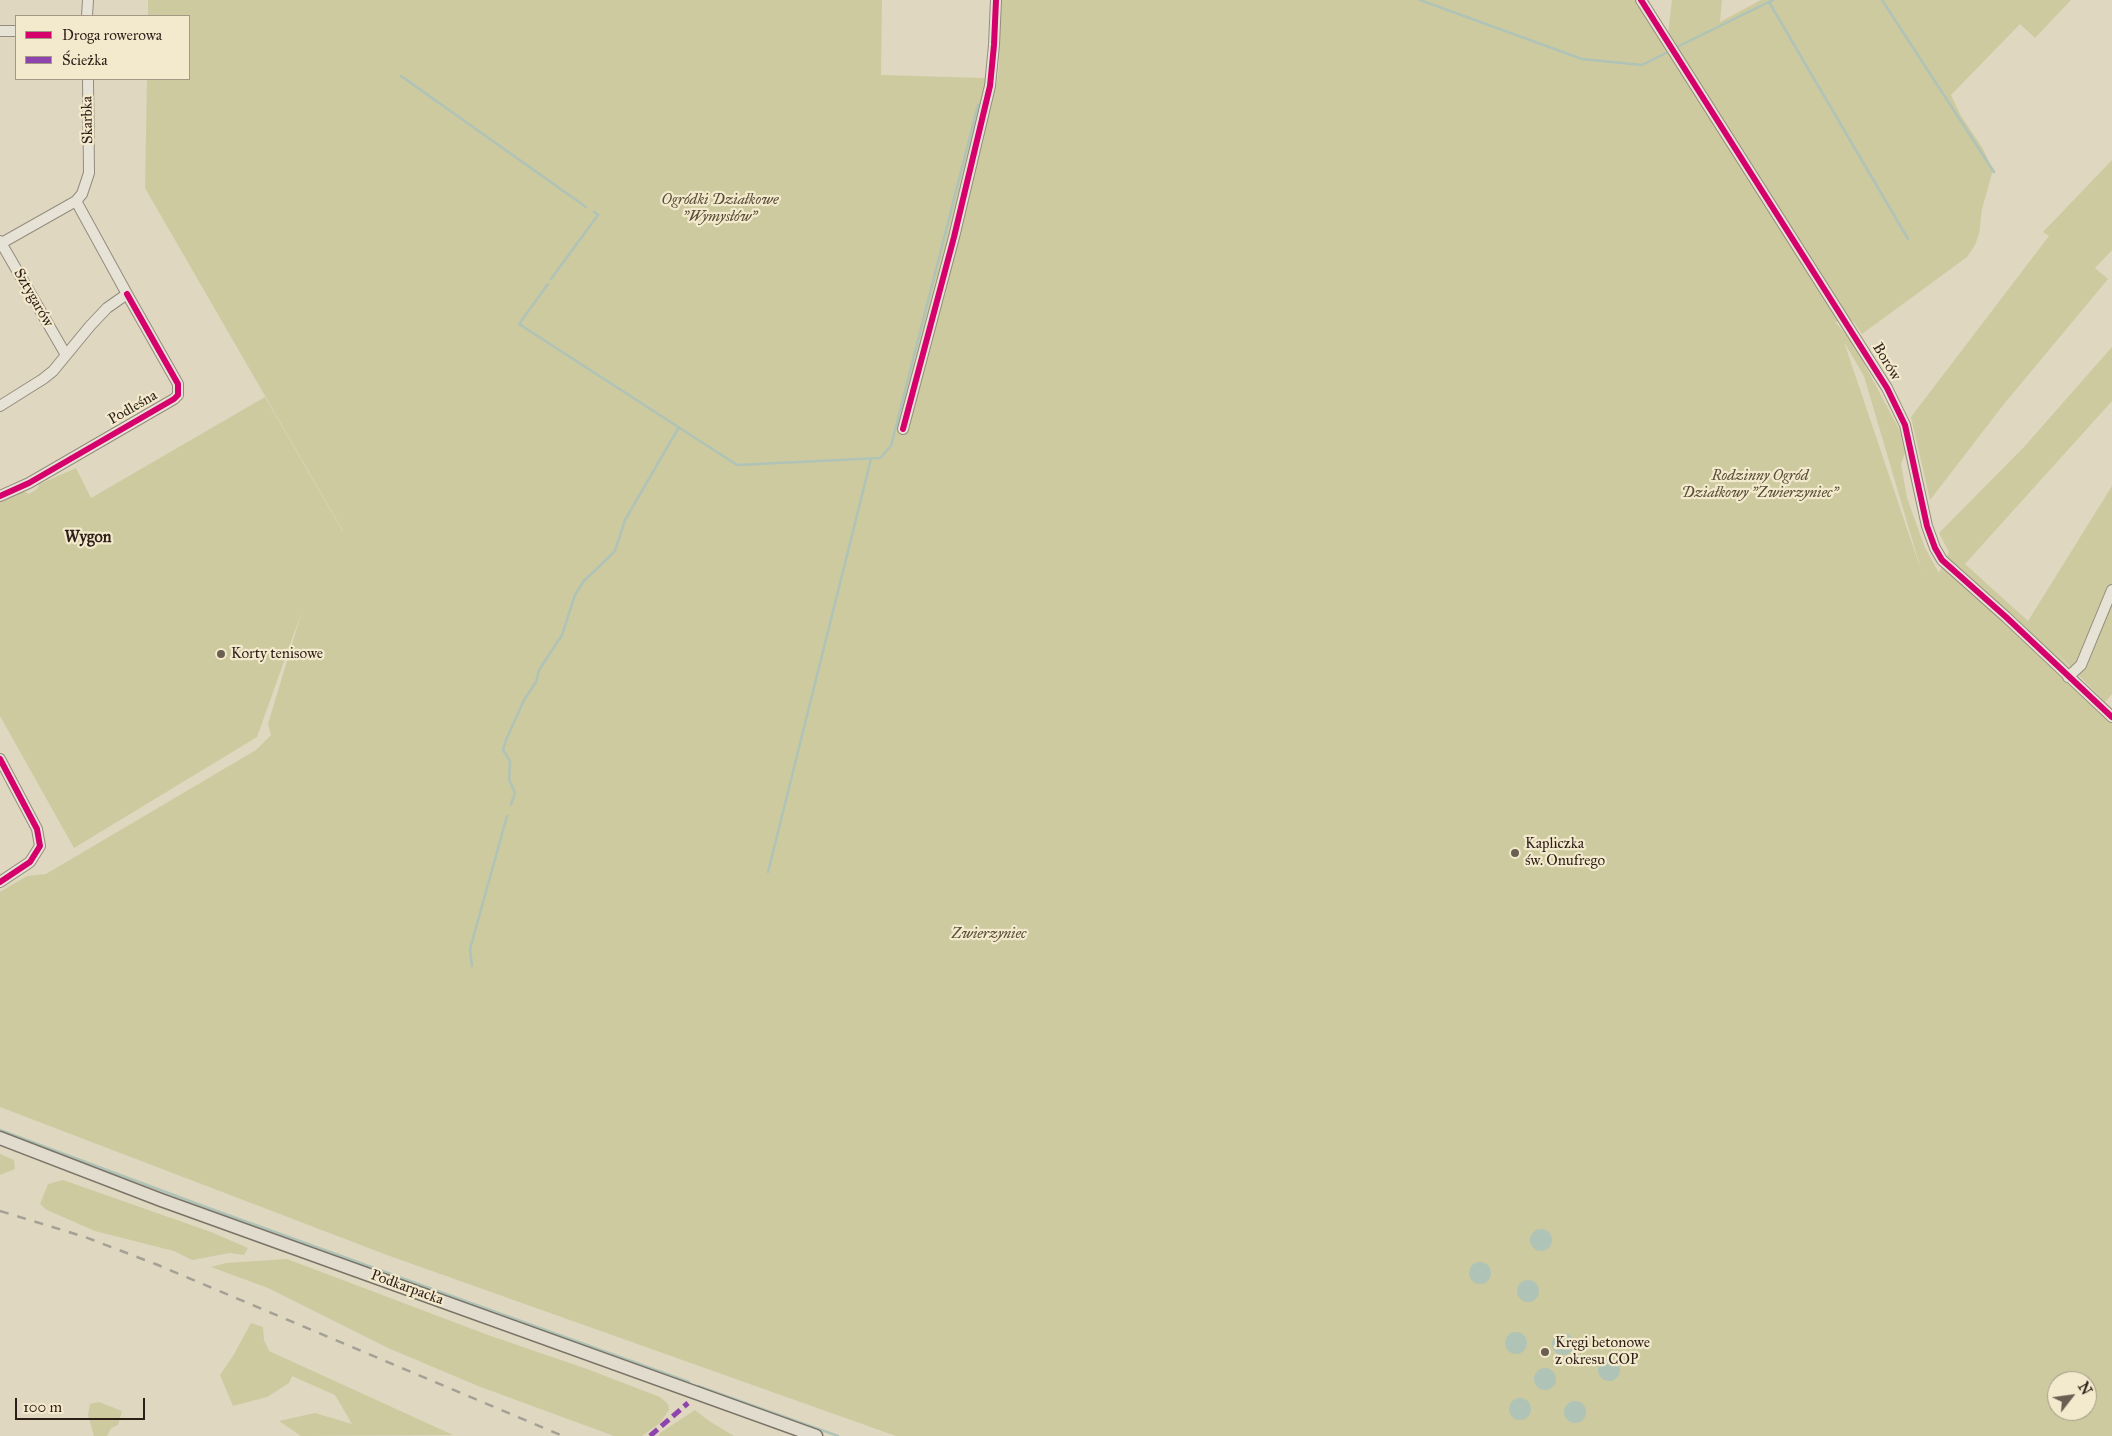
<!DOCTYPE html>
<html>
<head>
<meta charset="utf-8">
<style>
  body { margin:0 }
  #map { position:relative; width:2112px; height:1436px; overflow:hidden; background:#dfd7bf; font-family:"IM FELL Great Primer",serif }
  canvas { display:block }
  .legend { position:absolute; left:15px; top:15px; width:175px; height:65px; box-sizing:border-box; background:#f3eacd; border:1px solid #a49885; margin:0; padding:6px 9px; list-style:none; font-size:15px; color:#2e1e18 }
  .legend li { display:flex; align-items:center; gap:10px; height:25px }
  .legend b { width:25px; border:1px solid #a49885 }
  .north { position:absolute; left:2047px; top:1371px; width:50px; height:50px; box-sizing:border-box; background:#f3eacd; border:1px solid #a49885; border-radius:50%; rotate:60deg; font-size:14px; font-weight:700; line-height:20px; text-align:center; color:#2e1e18 }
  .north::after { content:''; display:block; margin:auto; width:18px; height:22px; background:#6c5f52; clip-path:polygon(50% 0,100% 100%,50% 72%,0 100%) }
  .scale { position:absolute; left:15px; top:1398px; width:130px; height:22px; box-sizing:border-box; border:2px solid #2e1e18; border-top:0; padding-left:6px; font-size:15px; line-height:18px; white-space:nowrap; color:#2e1e18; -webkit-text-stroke:4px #f3eacd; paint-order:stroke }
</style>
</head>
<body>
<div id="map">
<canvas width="2112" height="1436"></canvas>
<ul class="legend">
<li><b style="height:6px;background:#d6006c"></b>Droga rowerowa</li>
<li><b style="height:6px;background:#8e44ad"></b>Ścieżka</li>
</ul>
<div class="north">N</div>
<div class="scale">100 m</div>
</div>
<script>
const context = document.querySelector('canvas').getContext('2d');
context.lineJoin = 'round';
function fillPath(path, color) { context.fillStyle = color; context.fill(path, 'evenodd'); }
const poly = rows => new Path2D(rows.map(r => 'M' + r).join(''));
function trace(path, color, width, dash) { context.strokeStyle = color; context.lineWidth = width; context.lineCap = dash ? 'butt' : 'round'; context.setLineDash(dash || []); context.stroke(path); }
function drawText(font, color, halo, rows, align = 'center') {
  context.font = font + ' "IM FELL Great Primer",serif'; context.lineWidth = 4.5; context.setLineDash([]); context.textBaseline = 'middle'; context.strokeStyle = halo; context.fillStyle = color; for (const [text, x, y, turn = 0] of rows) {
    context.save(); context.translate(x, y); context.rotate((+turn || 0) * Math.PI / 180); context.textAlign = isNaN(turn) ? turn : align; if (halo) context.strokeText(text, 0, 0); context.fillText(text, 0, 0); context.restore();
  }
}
fillPath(poly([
  [148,0,882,0,881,75,985,78,990,86,997,83,999,66,1001,0,1636,0,1665,48,1673,44,1668,34,1672,0,1722,0,1720,22,1761,0,2071,0,2035,38,2020,24,1951,95,1961,116,1982,147,1993,170,1982,209,1979,234,1975,245,1967,257,1862,334,1853,321,1835,322,1852,341,1899,429,1905,453,1901,464,1907,498,1925,548,1939,573,1949,552,1939,533,2024,447,2112,347,2112,401,1965,564,2028,621,2112,486,2112,694,2105,702,2050,646,2112,714,2112,1436,896,1436,387,1255,0,1107,0,892,27,876,46,874,256,750,271,735,268,724,302,611,257,737,74,848,0,716,0,502,23,491,29,494,37,489,40,484,76,468,91,498,265,397,343,532,343,531,145,188,147,79,189,79,189,16,148,16],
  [1844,342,1864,376,1922,573],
  [2057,1381,2087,1381,2087,1411,2057,1411],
  [2112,160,2112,250,2095,268,2108,279,2004,404,1930,500,1911,417,2049,236,2043,232],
  [0,1154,14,1160,15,1169,0,1175],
  [63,1180,211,1232,248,1248,244,1255,230,1253,192,1260,174,1251,95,1231,47,1210,40,1204,48,1184],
  [287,1259,488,1335,587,1369,660,1397,668,1404,669,1410,660,1423,642,1436,614,1436,478,1386,388,1348,268,1288,211,1267,226,1263],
  [251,1323,263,1327,264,1340,269,1351,453,1435,301,1436,279,1421,315,1413,352,1424,335,1395,292,1376,289,1383,267,1397,233,1406,220,1375,233,1356],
  [99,1402,122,1411,118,1425,111,1428,107,1436,94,1436,88,1415,90,1404],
  [695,1410,709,1421,734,1436,659,1436,660,1433]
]), '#cdcaa0');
fillPath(poly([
  '1530 1240a11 11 0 1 1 22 0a11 11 0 1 1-22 0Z',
  '1469 1273a11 11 0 1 1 22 0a11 11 0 1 1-22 0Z',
  '1517 1291a11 11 0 1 1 22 0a11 11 0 1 1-22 0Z',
  '1505 1343a11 11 0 1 1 22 0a11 11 0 1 1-22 0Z',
  '1552 1344a11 11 0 1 1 22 0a11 11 0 1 1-22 0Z',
  '1598 1370a11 11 0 1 1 22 0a11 11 0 1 1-22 0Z',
  '1534 1379a11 11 0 1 1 22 0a11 11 0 1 1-22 0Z',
  '1509 1409a11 11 0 1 1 22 0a11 11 0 1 1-22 0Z',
  '1564 1412a11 11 0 1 1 22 0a11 11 0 1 1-22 0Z'
]), '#afc3b7');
trace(poly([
  [1420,0,1582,59,1642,65,1666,53],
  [1882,0,1994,172],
  [1769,2,1908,239],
  [1677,47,1773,0],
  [401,76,586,207],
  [551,279,598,215,594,212],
  [548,284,519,324,737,465,880,458,891,446,978,105],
  [511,804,515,793,509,779,510,761,503,750,506,740,524,700,536,682,539,670,562,635,575,595,583,582,615,551,625,520,679,427],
  [768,872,871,459],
  [472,966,470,949,507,816],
  [0,1130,203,1206,689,1382],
  [698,1386,838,1436]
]), '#afc3b7', 2.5);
const minor = poly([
  [1641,0,1887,388,1905,425,1927,526,1935,548,1942,560,2006,617,2112,717],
  [87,16,88,0],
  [0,31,16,31],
  [0,241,66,355],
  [0,244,76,201,82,194,89,173,88,79],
  [0,406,43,379,53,371,90,326,107,308,127,294,76,201],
  [903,429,954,237,990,86,994,45,996,0],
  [0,496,29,483,174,399,178,395,178,384,127,294],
  [2068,677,2081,665,2112,590],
  [0,759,37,829,40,846,30,862,0,882]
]);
const major = poly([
  [0,1138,161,1200,816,1436]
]);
trace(minor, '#938c7e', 12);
trace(major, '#7a7367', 15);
trace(minor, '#e6e2d5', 10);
trace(major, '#e1dcce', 12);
trace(poly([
  [0,1211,85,1237,158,1265,563,1436]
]), '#a4a096', 2.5, [9, 9]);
trace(poly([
  [650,1436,688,1403]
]), '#8e44ad', 5, [10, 5]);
trace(poly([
  [1641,0,1887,388,1905,425,1927,526,1935,548,1942,560,2006,617,2112,717],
  [903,429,954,237,990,86,994,45,996,0],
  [0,496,29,483,174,399,178,395,178,384,127,294],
  [0,759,37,829,40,846,30,862,0,882]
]), '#d6006c', 6);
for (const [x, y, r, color] of [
  [221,654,5,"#6c5f52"],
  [1515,853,5,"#6c5f52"],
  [1545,1352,5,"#6c5f52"]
]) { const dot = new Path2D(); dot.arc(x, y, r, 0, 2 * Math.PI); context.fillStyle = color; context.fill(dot); trace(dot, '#f3eacd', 2); }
drawText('15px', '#2e1e18', '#f3eacd', [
  ["Skarbka",88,120,-91],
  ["Sztygarów",33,298,60],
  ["Borów",1886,362,59],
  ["Podleśna",133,408,-30],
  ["Podkarpacka",407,1288,20]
]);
drawText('italic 15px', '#5a4e39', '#f3eacd', [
  ["Ogródki Działkowe",720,200],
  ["\"Wymysłów\"",720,217],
  ["Rodzinny Ogród",1760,476],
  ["Działkowy \"Zwierzyniec\"",1760,493],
  ["Zwierzyniec",989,934]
]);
drawText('15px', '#2e1e18', '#f3eacd', [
  ["Korty tenisowe",231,654],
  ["Kapliczka",1525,844],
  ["św. Onufrego",1525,861],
  ["Kręgi betonowe",1555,1343],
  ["z okresu COP",1555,1360]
], 'left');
drawText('bold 16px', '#2e1e18', '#f3eacd', [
  ["Wygon",88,538]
]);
</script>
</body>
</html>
